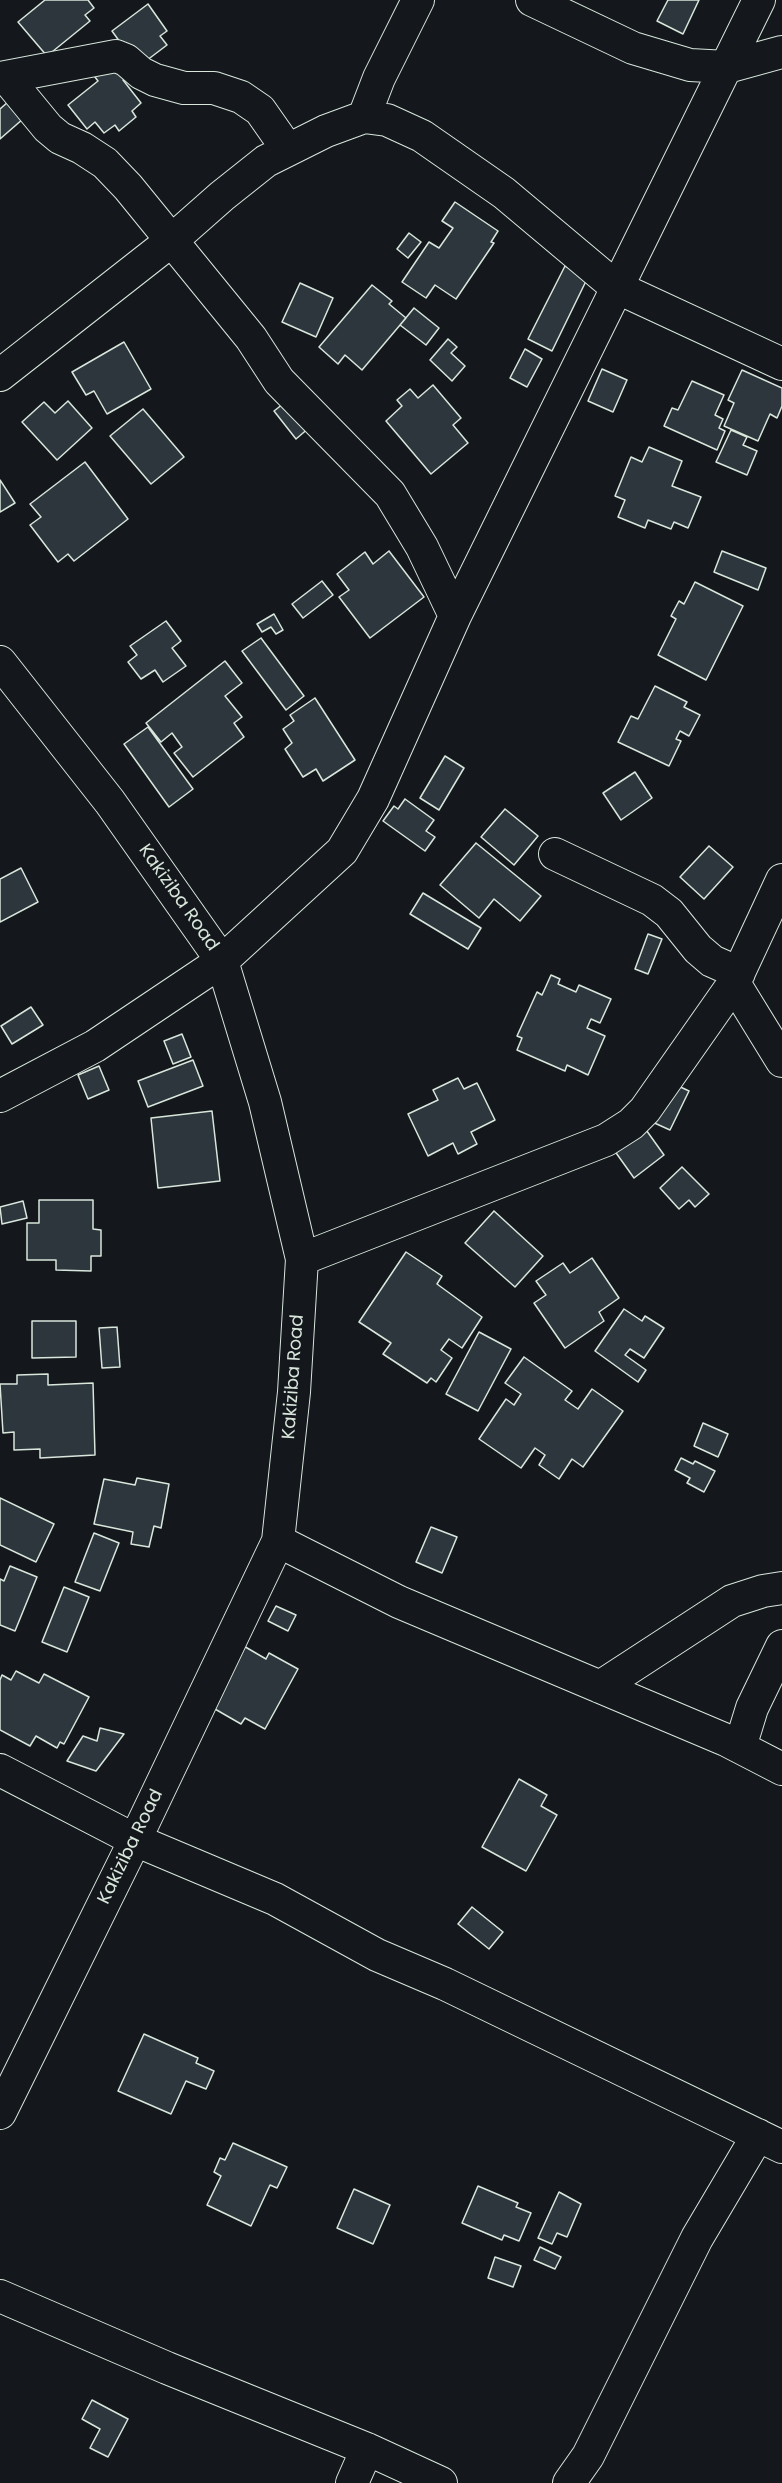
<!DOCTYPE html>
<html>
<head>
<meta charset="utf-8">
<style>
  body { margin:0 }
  canvas { display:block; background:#14181c }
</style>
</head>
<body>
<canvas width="782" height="2483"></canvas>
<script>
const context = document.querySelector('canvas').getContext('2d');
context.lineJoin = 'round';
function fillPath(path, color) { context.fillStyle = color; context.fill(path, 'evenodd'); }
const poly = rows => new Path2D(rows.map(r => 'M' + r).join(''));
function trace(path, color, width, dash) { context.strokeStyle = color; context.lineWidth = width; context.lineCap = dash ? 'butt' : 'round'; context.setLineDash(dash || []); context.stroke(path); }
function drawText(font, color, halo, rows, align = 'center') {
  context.font = font + ' Poppins,sans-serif'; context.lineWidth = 4.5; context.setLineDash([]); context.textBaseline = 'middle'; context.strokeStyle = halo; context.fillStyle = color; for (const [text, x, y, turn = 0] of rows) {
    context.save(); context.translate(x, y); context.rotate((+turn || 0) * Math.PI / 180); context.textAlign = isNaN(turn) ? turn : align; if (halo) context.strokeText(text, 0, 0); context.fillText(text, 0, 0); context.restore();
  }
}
const building = poly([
  [45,0,88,0,94,8,85,15,90,21,47,56,18,22,45,0],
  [668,0,699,0,683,34,657,21,668,0],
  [148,4,167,31,160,36,167,45,138,67,112,31,148,4],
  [119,59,131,74,123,80,141,103,132,111,136,117,119,131,115,125,104,133,95,122,87,129,68,105,98,81,95,77,119,59],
  [16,95,31,112,0,139,0,109,16,95],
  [455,202,498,231,491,242,494,243,456,299,435,285,426,298,402,282,429,242,439,248,453,228,442,221,455,202],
  [409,233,421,242,408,258,397,249,409,233],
  [565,266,588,277,552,351,528,339,565,266],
  [300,283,333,298,316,337,282,322,300,283],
  [372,285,392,301,389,304,406,318,362,370,345,355,338,364,319,347,372,285],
  [414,308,439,328,426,345,400,325,414,308],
  [448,339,457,347,451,353,465,366,452,381,430,360,448,339],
  [124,342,151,389,107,414,94,391,86,395,72,372,124,342],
  [525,349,542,359,527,387,510,378,525,349],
  [602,369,627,380,613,412,588,401,602,369],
  [742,370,782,388,782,406,777,418,770,414,758,441,724,426,734,403,728,400,742,370],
  [692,381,724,395,715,415,723,419,719,428,725,431,717,450,664,426,672,408,678,410,692,381],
  [433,385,461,418,453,425,468,443,431,474,386,421,402,406,397,400,410,389,418,398,433,385],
  [288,400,310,427,296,439,274,411,288,400],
  [68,401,92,428,57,460,22,422,44,402,55,413,68,401],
  [143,409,184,457,151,484,110,436,143,409],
  [731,430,747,437,743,445,757,451,747,475,716,462,731,430],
  [649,447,682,461,672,486,701,497,688,528,674,522,671,529,648,520,645,528,618,517,625,500,615,496,631,457,642,462,649,447],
  [85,462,128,519,74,561,68,554,58,562,30,525,41,517,30,504,85,462],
  [0,480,15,503,0,512,0,480],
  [389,551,424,597,370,638,339,597,349,590,337,574,365,552,373,564,389,551],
  [722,551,766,568,758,590,714,572,722,551],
  [322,581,333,595,303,618,292,604,322,581],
  [695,582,743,606,706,680,658,655,676,619,671,616,679,601,684,604,695,582],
  [274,614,283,630,276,634,271,627,262,632,257,624,274,614],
  [166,621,181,641,172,648,186,666,163,682,155,670,141,679,128,662,137,655,130,646,166,621],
  [261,638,304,696,286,710,242,651,261,638],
  [225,661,242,683,225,696,242,717,234,723,244,737,193,777,174,753,182,747,172,733,161,742,146,723,225,661],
  [655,686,687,702,684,707,700,715,689,736,680,731,676,739,681,741,669,766,618,742,631,716,638,719,655,686],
  [315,698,355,760,323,781,316,769,303,777,285,749,292,743,283,729,294,721,290,715,315,698],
  [148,727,193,789,169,807,124,744,148,727],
  [445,756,464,768,439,810,420,798,445,756],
  [635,772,652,798,621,820,603,793,635,772],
  [405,799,434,820,426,831,435,837,425,851,383,821,394,806,398,809,405,799],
  [505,809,538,836,514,865,481,837,505,809],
  [476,843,541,896,520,921,494,899,479,918,440,885,476,843],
  [709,846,733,867,704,899,680,877,709,846],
  [21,868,38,902,0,922,0,879,21,868],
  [423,893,481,928,468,949,410,914,423,893],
  [648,934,662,939,648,974,635,969,648,934],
  [551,975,560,979,558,984,576,992,579,985,611,999,600,1023,591,1019,587,1028,605,1036,588,1075,567,1065,565,1071,517,1050,522,1038,517,1036,537,992,542,995,551,975],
  [31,1007,43,1025,12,1044,1,1026,31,1007],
  [182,1034,191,1057,173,1064,164,1041,182,1034],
  [193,1060,203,1086,148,1107,138,1081,193,1060],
  [99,1066,109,1090,88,1099,78,1075,99,1066],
  [458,1078,464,1089,477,1083,495,1120,471,1132,477,1144,458,1154,453,1143,428,1156,408,1114,438,1100,433,1090,458,1078],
  [674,1084,689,1091,670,1130,650,1121,674,1084],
  [212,1111,220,1181,158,1188,151,1118,212,1111],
  [644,1127,664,1155,634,1178,614,1150,644,1127],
  [682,1167,709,1194,695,1207,689,1200,679,1209,660,1188,682,1167],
  [39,1200,93,1200,93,1229,101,1230,101,1256,91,1256,91,1271,56,1270,56,1260,27,1260,27,1223,39,1223,39,1200],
  [23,1201,27,1218,2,1224,0,1207,23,1201],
  [494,1211,543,1256,515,1287,465,1243,494,1211],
  [406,1252,442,1276,437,1284,482,1317,462,1348,449,1339,441,1350,452,1358,436,1382,431,1378,427,1383,383,1354,391,1343,359,1322,406,1252],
  [592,1258,619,1298,599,1312,604,1321,565,1348,534,1303,546,1295,536,1281,563,1263,570,1273,592,1258],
  [624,1309,642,1321,645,1316,664,1328,644,1358,630,1349,625,1355,646,1370,638,1382,595,1351,624,1309],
  [32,1321,76,1321,76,1357,32,1358,32,1321],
  [117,1327,120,1367,102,1368,99,1328,117,1327],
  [479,1332,511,1349,478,1411,446,1394,479,1332],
  [524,1357,572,1391,565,1400,578,1409,592,1389,623,1411,583,1467,572,1459,559,1479,539,1465,545,1455,535,1448,521,1468,479,1439,506,1399,514,1405,521,1394,505,1383,524,1357],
  [48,1374,48,1385,93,1383,95,1455,40,1458,40,1449,14,1450,14,1432,3,1433,0,1384,17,1384,17,1375,48,1374],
  [703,1423,728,1434,718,1457,694,1446,703,1423],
  [681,1458,693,1464,695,1461,715,1471,704,1492,687,1483,690,1478,675,1470,681,1458],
  [137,1478,169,1484,161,1528,154,1526,149,1547,131,1544,133,1532,94,1524,104,1479,135,1485,137,1478],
  [0,1498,54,1524,36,1562,0,1545,0,1498],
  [431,1527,457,1537,442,1573,416,1562,431,1527],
  [94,1533,119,1543,100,1591,75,1582,94,1533],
  [10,1566,37,1577,15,1631,0,1625,0,1579,4,1581,10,1566],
  [64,1587,89,1597,67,1652,42,1642,64,1587],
  [276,1606,296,1615,288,1631,268,1621,276,1606],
  [242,1645,266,1659,269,1653,298,1669,265,1729,245,1718,241,1724,208,1705,242,1645],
  [16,1671,39,1683,44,1674,89,1697,64,1744,60,1742,57,1748,36,1736,30,1746,0,1730,0,1680,2,1675,11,1680,16,1671],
  [100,1728,124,1734,96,1771,67,1761,83,1736,97,1741,100,1728],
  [519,1779,547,1795,541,1806,557,1815,526,1871,482,1847,519,1779],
  [472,1907,503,1932,489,1949,458,1924,472,1907],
  [144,2034,198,2058,196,2063,214,2071,206,2089,186,2081,171,2114,118,2091,144,2034],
  [233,2143,287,2167,277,2188,270,2185,251,2226,207,2205,221,2176,214,2172,220,2158,225,2160,233,2143],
  [478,2186,518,2203,516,2207,531,2213,519,2241,504,2235,502,2240,462,2223,478,2186],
  [354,2189,390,2205,373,2244,337,2228,354,2189],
  [559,2192,581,2204,567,2237,557,2233,552,2244,538,2238,559,2192],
  [540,2247,561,2257,555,2269,534,2260,540,2247],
  [495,2257,521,2266,513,2287,488,2278,495,2257],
  [92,2400,128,2419,108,2457,90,2448,100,2429,82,2419,92,2400]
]);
fillPath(building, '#2c363c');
trace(building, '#d8e6dc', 1.5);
const minor = poly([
  [532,0,633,48,690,65,727,67,782,52],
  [6,77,48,128,60,138,82,148,105,163,128,187,251,338,279,381,390,494,422,547,455,616],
  [0,78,116,56,126,60,141,73,155,80,184,88,214,88,241,97,260,110,288,150],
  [364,117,379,78,418,0],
  [0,375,171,241,222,196,266,161,326,131,364,117,387,120,422,136,504,193,616,287,782,364],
  [0,662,110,802,222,961,265,1102,302,1259,294,1392,278,1541,135,1840,0,2113],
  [555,854,652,900,669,913,698,949,712,961,739,973],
  [734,983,782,1061],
  [0,1096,95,1046,222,961,342,851,373,799,455,616,759,0],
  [302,1259,606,1140,631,1124,645,1110,734,983,782,880],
  [278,1541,399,1602,726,1740,782,1769],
  [600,1687,732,1601,763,1591,782,1588],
  [740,1747,752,1708,782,1646],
  [0,1770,135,1840,275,1899,377,1955,445,1984,782,2147],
  [0,2296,167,2368,367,2449,441,2483],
  [352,2483,367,2449],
  [569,2483,588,2456,697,2238,758,2135]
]);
trace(minor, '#d8e6dc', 34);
trace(minor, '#14181c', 32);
drawText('18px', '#d8e6dc', '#14181c', [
  ["Kakiziba Road",178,898,55],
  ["Kakiziba Road",294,1377,-86],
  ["Kakiziba Road",131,1847,-64]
]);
</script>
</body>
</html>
